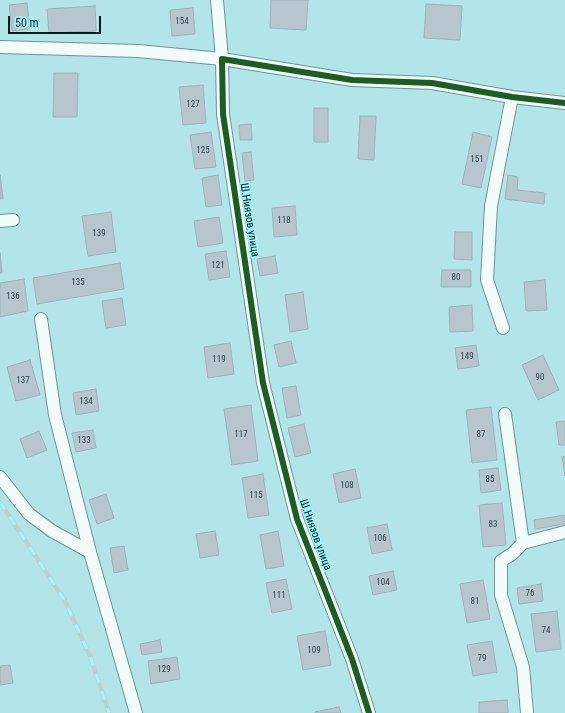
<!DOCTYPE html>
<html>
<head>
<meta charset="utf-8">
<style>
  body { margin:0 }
  #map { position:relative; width:565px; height:713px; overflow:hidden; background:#b1e5e8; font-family:"Roboto Condensed",sans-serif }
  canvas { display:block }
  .scale { position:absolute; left:8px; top:16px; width:93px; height:18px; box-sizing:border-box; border:2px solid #001c1d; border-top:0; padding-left:5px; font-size:12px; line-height:14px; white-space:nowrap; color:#001c1d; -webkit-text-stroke:3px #9bf9fe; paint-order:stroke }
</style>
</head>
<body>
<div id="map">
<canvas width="565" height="713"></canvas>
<div class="scale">50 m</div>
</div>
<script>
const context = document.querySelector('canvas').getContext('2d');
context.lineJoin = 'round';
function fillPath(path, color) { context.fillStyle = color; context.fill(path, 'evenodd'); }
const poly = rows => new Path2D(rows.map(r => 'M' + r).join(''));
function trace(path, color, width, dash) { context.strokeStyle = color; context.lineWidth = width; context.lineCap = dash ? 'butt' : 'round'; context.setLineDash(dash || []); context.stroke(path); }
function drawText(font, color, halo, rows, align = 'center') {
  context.font = font + ' "Roboto Condensed",sans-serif'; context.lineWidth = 3; context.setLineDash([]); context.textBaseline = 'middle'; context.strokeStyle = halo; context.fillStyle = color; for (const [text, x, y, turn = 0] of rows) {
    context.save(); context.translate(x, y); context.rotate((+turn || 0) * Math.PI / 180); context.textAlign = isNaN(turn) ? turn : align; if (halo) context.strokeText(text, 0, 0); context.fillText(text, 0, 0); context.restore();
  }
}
const building = poly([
  [271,0,308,0,306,30,270,28,271,0],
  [27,3,30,29,12,31,9,5,27,3],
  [426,4,462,6,460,40,424,38,426,4],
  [95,6,96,31,49,33,47,9,95,6],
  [193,8,195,34,172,36,170,10,193,8],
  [54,73,78,73,77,117,53,117,54,73],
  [203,85,206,123,183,125,179,87,203,85],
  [314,108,328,108,328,142,314,142,314,108],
  [360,116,376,116,374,160,358,159,360,116],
  [251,124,252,140,240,140,239,125,251,124],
  [211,132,216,167,195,169,190,135,211,132],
  [473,132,492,137,481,188,462,184,473,132],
  [251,152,254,180,245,181,242,153,251,152],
  [0,175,3,199,0,199,0,175],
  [218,175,222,205,206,207,202,178,218,175],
  [508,175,518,177,517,190,545,193,544,204,505,199,508,175],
  [295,206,297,235,274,237,272,208,295,206],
  [111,212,116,252,88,256,82,216,111,212],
  [219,217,223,243,198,247,194,221,219,217],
  [455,232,472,232,472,260,454,259,455,232],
  [226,251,230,277,209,280,205,254,226,251],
  [0,253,2,273,0,273,0,253],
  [275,256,278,273,260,276,257,259,275,256],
  [120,263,124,289,37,304,33,278,120,263],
  [442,270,471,270,471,287,441,287,442,270],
  [24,279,28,311,0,317,0,283,24,279],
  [545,280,547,310,526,311,524,282,545,280],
  [303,292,308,329,290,332,285,295,303,292],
  [122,298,126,325,106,328,102,301,122,298],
  [472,305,473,331,450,332,449,307,472,305],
  [291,341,296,363,279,367,274,345,291,341],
  [230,343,234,374,208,378,204,347,230,343],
  [476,345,479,366,458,369,455,348,476,345],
  [543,355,559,390,538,400,522,365,543,355],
  [30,360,40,395,16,401,7,367,30,360],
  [296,386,301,415,287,418,282,388,296,386],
  [96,389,99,411,76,415,73,393,96,389],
  [251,405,258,461,232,465,224,409,251,405],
  [491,407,497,460,472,463,466,410,491,407],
  [565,421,565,445,559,445,556,422,565,421],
  [304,424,311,453,295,457,288,428,304,424],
  [93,430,96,448,76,452,72,433,93,430],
  [39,431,47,450,27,458,20,439,39,431],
  [565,456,565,476,562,457,565,456],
  [498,468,501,490,481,493,479,470,498,468],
  [355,469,361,498,339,503,333,474,355,469],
  [263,474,269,515,248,518,242,478,263,474],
  [106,494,114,518,97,524,89,500,106,494],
  [502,503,506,545,483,547,479,505,502,503],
  [565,515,565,524,535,529,534,520,565,515],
  [387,524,392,550,372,554,367,528,387,524],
  [215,531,219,555,200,558,196,534,215,531],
  [278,531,284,566,266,569,260,535,278,531],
  [124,546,128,570,114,573,110,548,124,546],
  [393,571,397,590,373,595,369,576,393,571],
  [286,579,292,609,272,613,266,583,286,579],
  [483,580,490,619,467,623,460,584,483,580],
  [541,584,543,601,519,604,517,588,541,584],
  [557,611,561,649,536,652,531,614,557,611],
  [325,631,331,665,303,670,297,636,325,631],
  [160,640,162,652,142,655,140,644,160,640],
  [492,641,497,672,473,676,467,645,492,641],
  [177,657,180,679,151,684,148,661,177,657],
  [10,665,13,683,0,685,0,666,10,665],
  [507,700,508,713,479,713,479,702,507,700],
  [339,707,341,713,315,713,315,712,339,707]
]);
fillPath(building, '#b6c5d0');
trace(building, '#a2b1bd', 1);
const minor = poly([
  [0,47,138,51,222,59,217,0],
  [0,221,13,220],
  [41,319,55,415,90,552,136,713],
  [503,328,487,280,491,206,512,97],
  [505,414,523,543,512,554,501,561,501,595,523,667,527,713],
  [0,477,29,514,52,531,90,552],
  [523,543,565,532],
  [369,713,352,659,297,519,263,383,223,114,222,59,352,80,432,83,512,97,565,103]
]);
trace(minor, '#689799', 14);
trace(minor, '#f3fbfc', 12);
const rail = poly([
  [0,502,65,601,90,656,109,713]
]);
trace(rail, '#c0d0d0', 4.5);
trace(rail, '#9bf9fe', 3, [9]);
trace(poly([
  [369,713,352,659,297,519,263,383,223,114,222,59,352,80,432,83,512,97,565,103]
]), '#1b5e20', 6);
drawText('9px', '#2e464a', null, [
  ["154",182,22],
  ["127",193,105],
  ["125",203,151],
  ["151",477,160],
  ["118",284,221],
  ["139",99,234],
  ["121",218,266],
  ["80",456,278],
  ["135",78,283],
  ["136",13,297],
  ["149",467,357],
  ["119",219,360],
  ["90",540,378],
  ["137",23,381],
  ["134",86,402],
  ["117",241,435],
  ["87",481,435],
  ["133",84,441],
  ["85",490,480],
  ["108",347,486],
  ["115",256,496],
  ["83",493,525],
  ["106",380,539],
  ["104",383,583],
  ["76",530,594],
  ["111",279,596],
  ["81",475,602],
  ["74",546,631],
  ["109",314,651],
  ["79",482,659],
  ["129",164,670]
]);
drawText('11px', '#001c1d', '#9bf9fe', [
  ["Ш.Ниязов улица",249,220,81],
  ["Ш.Ниязов улица",315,535,70]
]);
</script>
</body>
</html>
